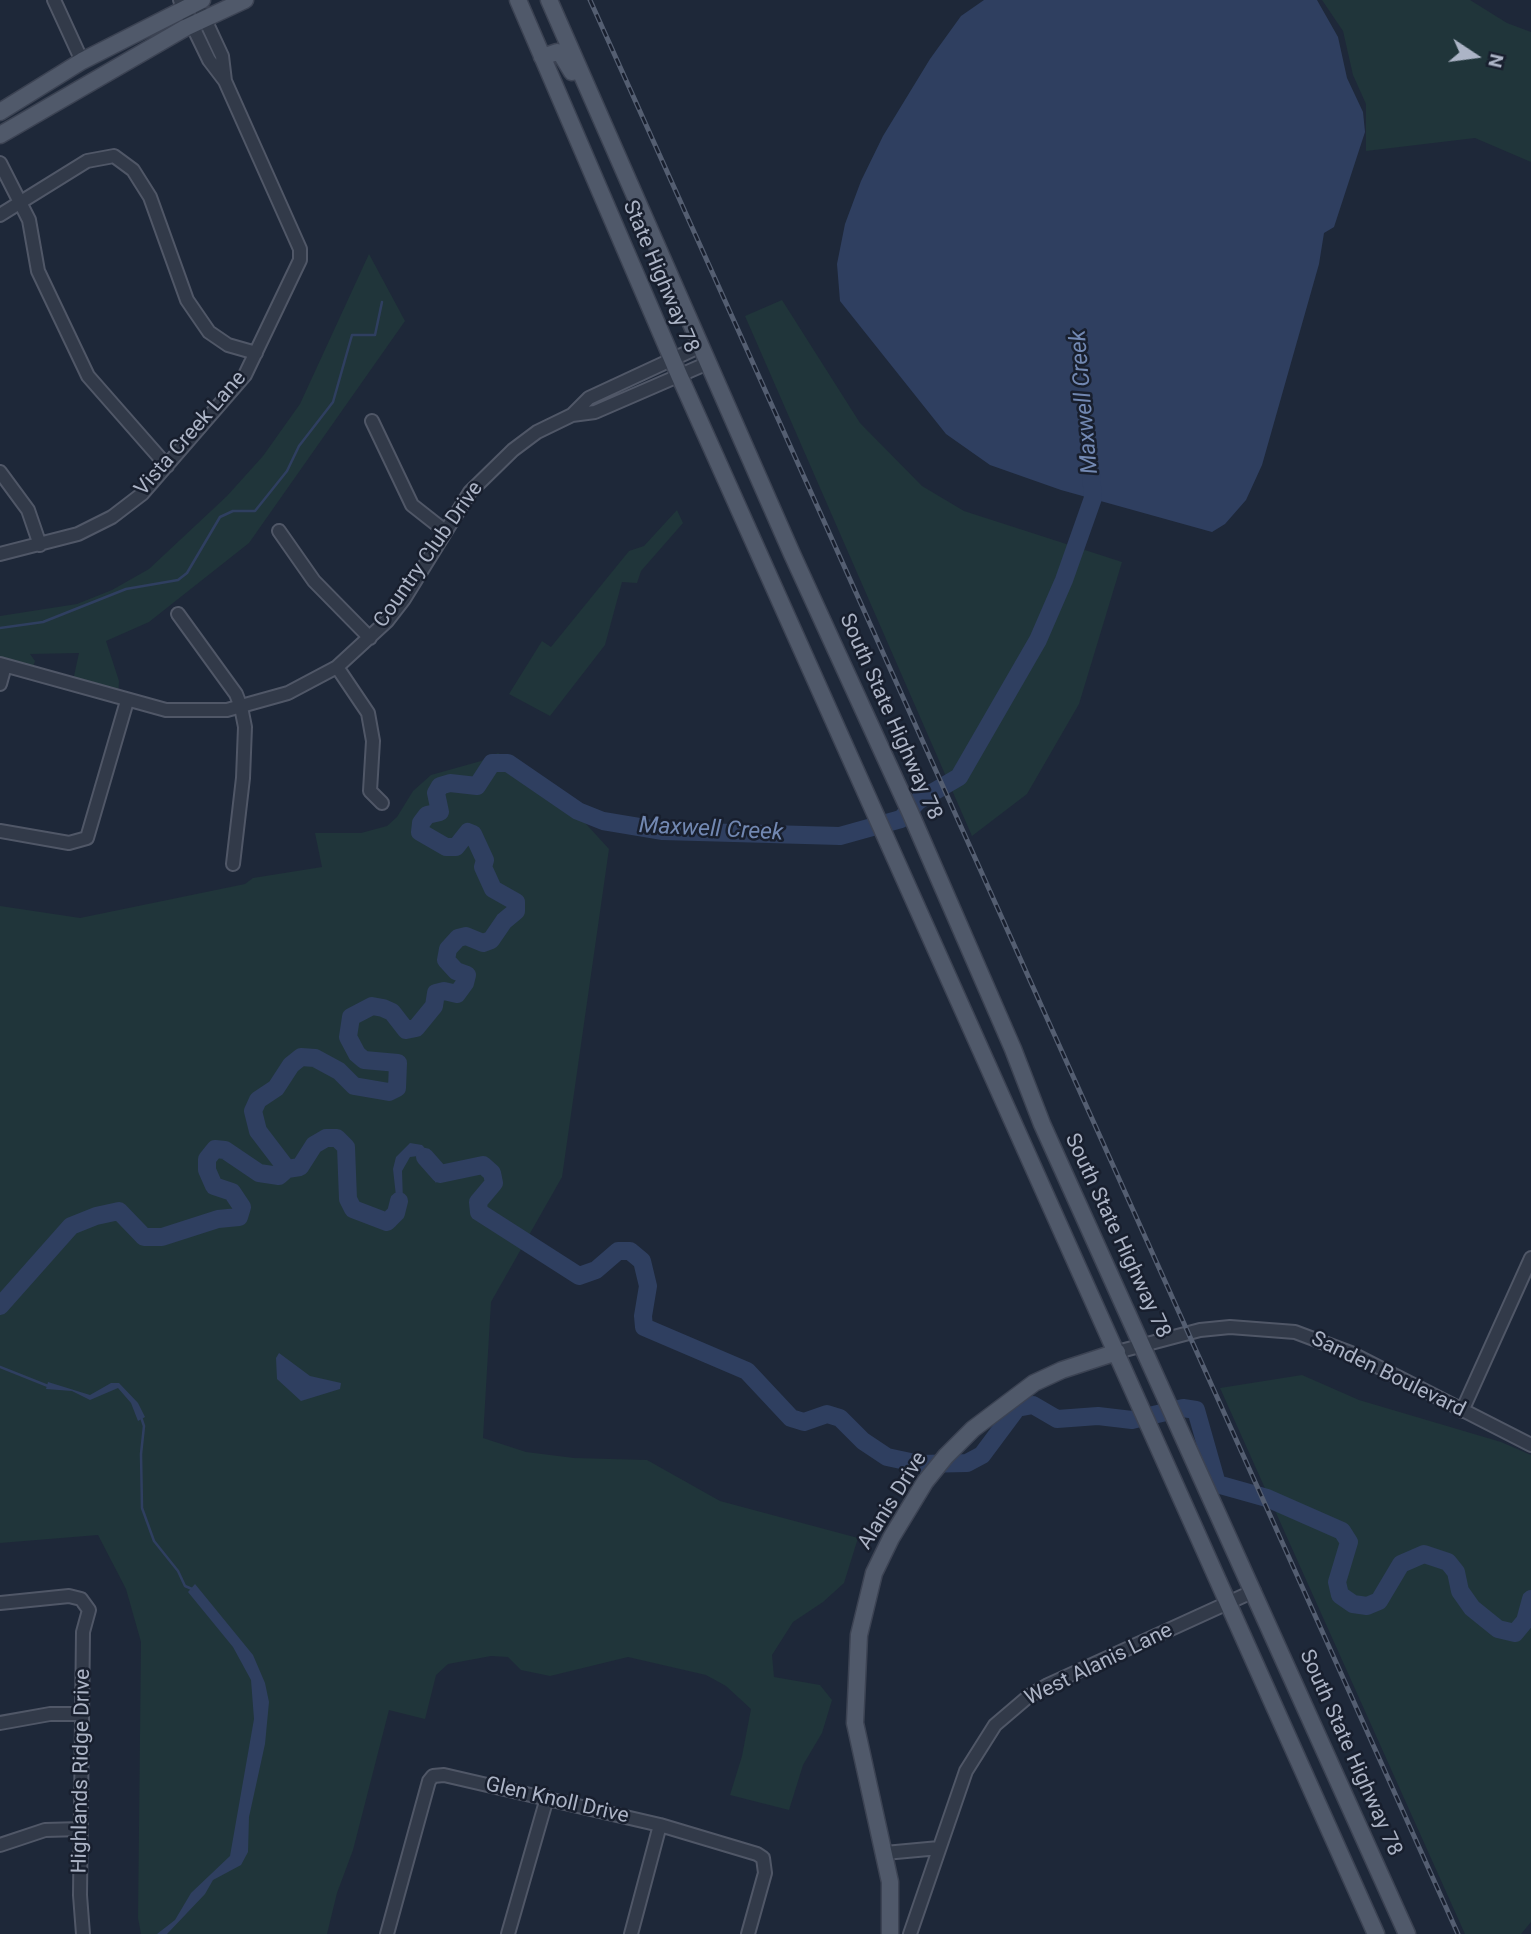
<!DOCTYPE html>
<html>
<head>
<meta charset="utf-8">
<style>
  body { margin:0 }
  #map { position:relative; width:1531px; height:1934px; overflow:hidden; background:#1e2839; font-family:Roboto,sans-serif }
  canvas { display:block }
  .north { position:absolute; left:1440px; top:21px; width:70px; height:70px; -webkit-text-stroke:5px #181f2e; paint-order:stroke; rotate:103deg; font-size:19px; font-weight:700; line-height:28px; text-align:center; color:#acb4c6 }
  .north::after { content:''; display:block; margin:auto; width:24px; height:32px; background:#acb4c6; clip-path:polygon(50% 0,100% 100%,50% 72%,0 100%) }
</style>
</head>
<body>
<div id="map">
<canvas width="1531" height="1934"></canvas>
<div class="north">N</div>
</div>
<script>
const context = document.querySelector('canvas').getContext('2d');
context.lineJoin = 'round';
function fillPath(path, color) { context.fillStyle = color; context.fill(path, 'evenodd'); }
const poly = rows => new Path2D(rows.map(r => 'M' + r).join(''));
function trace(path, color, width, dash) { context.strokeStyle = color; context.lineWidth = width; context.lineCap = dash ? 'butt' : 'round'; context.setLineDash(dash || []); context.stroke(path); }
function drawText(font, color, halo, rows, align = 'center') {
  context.font = font + ' Roboto,sans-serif'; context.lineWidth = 5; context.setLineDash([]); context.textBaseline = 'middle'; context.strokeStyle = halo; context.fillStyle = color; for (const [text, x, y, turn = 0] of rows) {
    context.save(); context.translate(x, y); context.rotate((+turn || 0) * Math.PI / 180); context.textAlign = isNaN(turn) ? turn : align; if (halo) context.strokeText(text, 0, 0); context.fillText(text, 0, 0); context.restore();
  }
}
fillPath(poly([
  [1322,0,1470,0,1507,23,1531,32,1531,162,1475,138,1366,151,1366,104,1353,75,1343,31],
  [369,254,405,321,249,543,149,622,106,641,119,681,118,698,72,685,79,653,30,654,35,661,33,667,0,660,0,616,77,604,112,590,149,569,227,496,263,456,300,404],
  [782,300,860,423,922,486,964,511,1122,562,1079,704,1027,794,972,836,745,316],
  [677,510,683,523,641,571,637,583,622,582,605,645,550,716,509,694,542,641,551,647,629,551,644,546],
  [498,753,545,779,609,849,562,1177,491,1302,483,1438,526,1452,574,1458,647,1460,720,1501,858,1538,844,1583,823,1602,793,1622,772,1655,774,1677,820,1685,832,1700,822,1733,803,1765,789,1810,730,1795,742,1756,751,1709,726,1686,706,1675,628,1657,550,1676,521,1670,508,1657,491,1656,448,1664,436,1675,425,1719,389,1710,353,1850,337,1893,327,1934,141,1934,138,1918,141,1642,126,1589,98,1535,0,1543,0,906,80,918,245,884,253,878,322,867,315,833,361,833,387,826,397,817,413,791,431,775,481,761],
  [1302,1375,1359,1400,1501,1442,1531,1455,1531,1922,1521,1934,1465,1934,1220,1388]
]), '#20353a');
fillPath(poly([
  [984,0,1317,0,1338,37,1347,78,1363,112,1365,132,1334,227,1324,233,1319,264,1262,465,1246,500,1225,524,1212,532,1061,490,990,465,946,434,840,301,837,264,845,224,861,181,883,136,930,59,961,16],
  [410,1143,422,1145,443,1168,436,1183,418,1156,410,1157,402,1171,403,1201,395,1227,387,1222,396,1196,393,1169,396,1157],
  [279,1353,310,1376,341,1383,340,1389,301,1401,277,1379,276,1358],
  [48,1382,90,1395,111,1383,119,1383,138,1403,145,1417,138,1421,131,1403,118,1388,90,1400,72,1391,46,1389],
  [195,1584,253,1655,265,1683,269,1702,265,1744,249,1817,248,1852,241,1865,213,1880,205,1894,167,1934,157,1934,175,1920,191,1893,230,1856,254,1719,251,1680,233,1647,188,1592]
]), '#2f3f60');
trace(poly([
  [0,628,43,622,126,589,178,580,187,573,220,517,233,511,255,511,287,471,299,446,333,402,352,335,375,335,382,302],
  [0,1367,48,1386],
  [141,1417,144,1426,141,1454,142,1508,154,1541,178,1571,185,1586,192,1589]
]), '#2f3f60', 2.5);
trace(poly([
  [425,1157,440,1174,483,1165,492,1173,494,1183,478,1202,479,1212,579,1276,596,1270,618,1251,630,1251,642,1261,648,1286,643,1316,644,1327,747,1371,791,1418,804,1422,827,1414,840,1418,863,1441,887,1457,920,1464,967,1463,982,1455,1017,1408,1033,1405,1057,1419,1098,1416,1132,1420,1183,1408,1196,1410,1217,1484,1267,1498,1342,1531,1349,1542,1337,1582,1340,1595,1353,1604,1367,1606,1379,1601,1401,1564,1424,1554,1448,1562,1456,1572,1460,1591,1472,1608,1498,1629,1515,1633,1525,1621,1531,1599],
  [287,1169,258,1131,253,1111,258,1100,276,1088,291,1065,301,1057,315,1058,339,1071,354,1086,389,1092,397,1088,398,1063,364,1060,357,1054,348,1037,351,1017,372,1006,383,1008,392,1012,406,1030,416,1028,434,1006,436,993,444,991,457,994,465,983,467,975,456,971,446,960,448,949,458,938,466,936,483,943,491,940,504,921,516,911,516,902,493,889,483,867,485,860,473,834,468,832,456,847,446,847,420,832,421,823,427,815,440,812,436,793,440,786,450,783,477,786,492,763,508,763,578,811,603,821,663,831,840,836,901,819,918,801,959,777,1038,640,1064,580,1093,498,1091,474],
  [0,1306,71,1226,96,1216,119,1211,144,1237,162,1237,218,1219,239,1217,242,1207,232,1192,214,1186,207,1170,207,1159,215,1149,225,1150,259,1173,279,1176,287,1169,300,1167,314,1145,326,1138,337,1138,346,1147,348,1199,353,1209,387,1222,396,1213,399,1201]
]), '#2f3f60', 18);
const minor = poly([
  [54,0,82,61],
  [202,13,222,56,225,81],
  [0,163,29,220,38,271,88,376,167,466],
  [0,215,87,161,114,156,133,170,150,197,187,300,209,332,228,345,256,353],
  [572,415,589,398,701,346],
  [372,421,412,505,445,531],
  [0,472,28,510,40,545],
  [279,531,314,581,370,638],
  [0,554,78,534,112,517,142,494,245,375,300,260,300,249,225,81,209,60,180,0],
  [178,614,236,694,241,707,245,727,243,778,233,864],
  [0,664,166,710,227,710,288,693,337,667,387,621,404,599,470,492,513,450,537,432,572,415,595,412,708,363],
  [337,667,368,713,373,741,370,791,382,803],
  [0,684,5,666],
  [0,831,69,843,87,838,127,701],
  [1117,1352,1200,1330,1230,1327,1295,1332,1351,1353,1531,1445],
  [1462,1411,1531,1258],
  [0,1603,69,1596,81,1599,89,1610,83,1632,80,1895,83,1934],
  [0,1723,50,1714,82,1714],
  [0,1845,45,1830,81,1829],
  [885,1853,939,1848],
  [387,1934,429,1781,433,1776,444,1775,660,1825,757,1854,763,1858,765,1873,748,1934],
  [508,1934,547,1798],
  [631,1934,660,1825],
  [910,1934,966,1771,995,1725,1029,1696,1048,1685,1254,1591]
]);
const major = poly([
  [518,0,679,375,1376,1934],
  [549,0,792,554,910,812,1013,1049,1042,1124,1407,1934],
  [542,57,557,52,561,54,572,72],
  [0,112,82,61,202,0],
  [0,135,185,28,245,0],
  [890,1934,890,1882,855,1723,859,1635,874,1573,891,1538,925,1482,946,1456,973,1429,1034,1383,1062,1370,1117,1352]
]);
trace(minor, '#505767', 16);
trace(major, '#3c4353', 19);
trace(minor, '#323a49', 12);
trace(major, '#50596a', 16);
const rail = poly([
  [590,0,1458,1934]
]);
trace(rail, '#545e71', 5);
trace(rail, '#181f2e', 2.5, [8]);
drawText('21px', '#acb4c6', '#181f2e', [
  ["State Highway 78",660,277,67],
  ["Vista Creek Lane",191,434,-49],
  ["Country Club Drive",429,555,-55],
  ["South State Highway 78",890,717,66],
  ["South State Highway 78",1117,1236,65],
  ["Sanden Boulevard",1388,1375,26],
  ["Alanis Drive",893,1501,-58],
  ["West Alanis Lane",1099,1665,-26],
  ["South State Highway 78",1350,1753,66],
  ["Highlands Ridge Drive",82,1771,-89],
  ["Glen Knoll Drive",557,1801,13]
]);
drawText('italic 23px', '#7288b2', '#181f2e', [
  ["Maxwell Creek",1085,402,-95],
  ["Maxwell Creek",711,830,3]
]);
</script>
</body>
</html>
